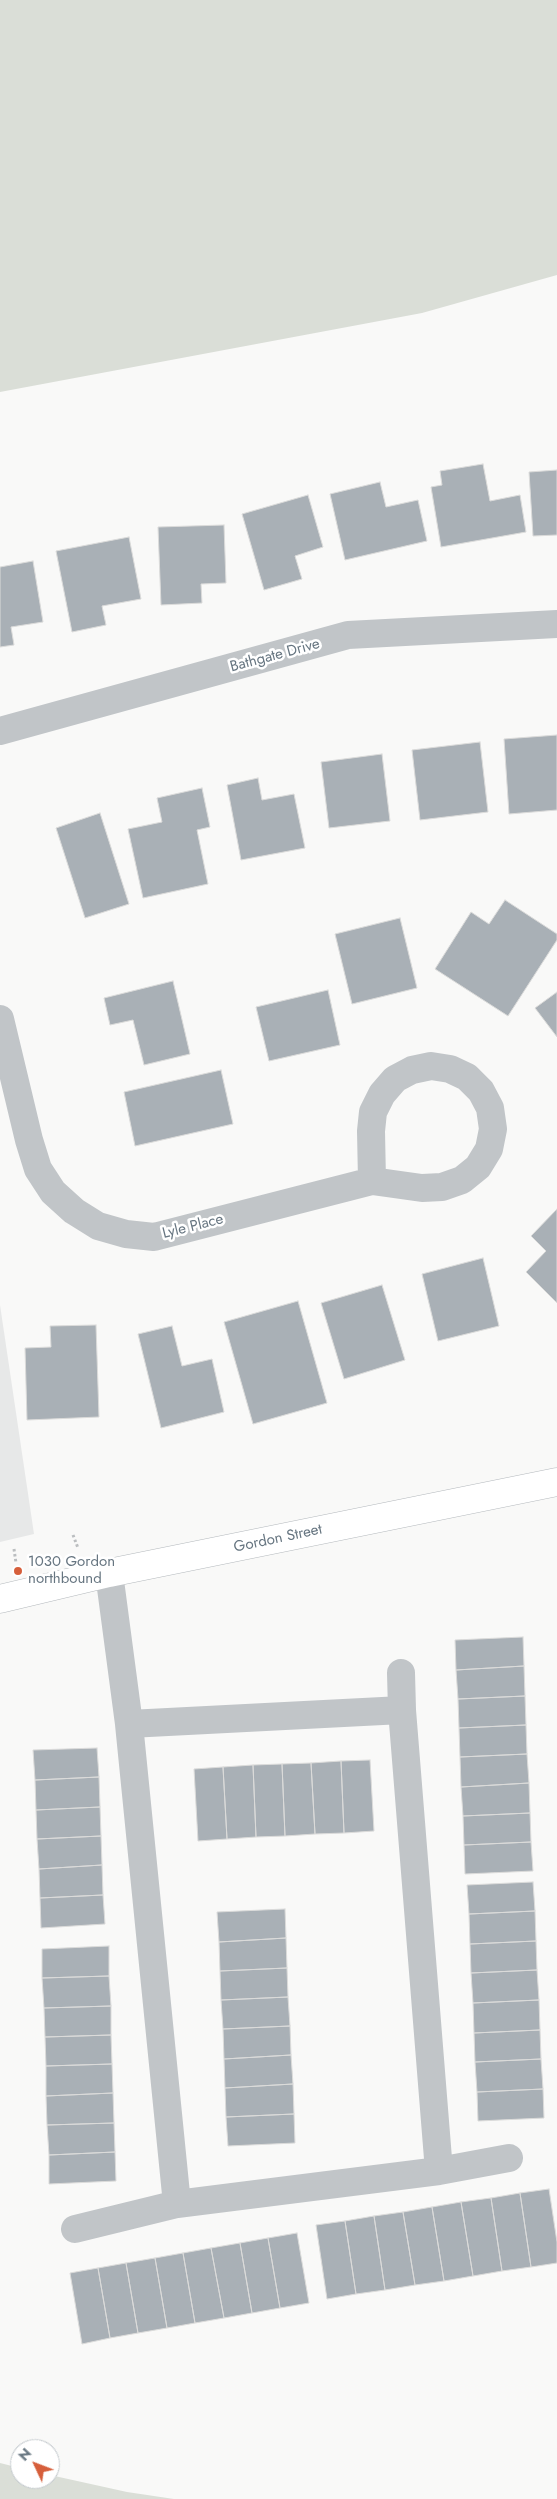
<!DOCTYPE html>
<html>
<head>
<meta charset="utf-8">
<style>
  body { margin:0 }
  #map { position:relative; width:557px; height:2499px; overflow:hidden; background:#f9f9f8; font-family:Jost,sans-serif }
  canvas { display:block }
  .north { position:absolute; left:10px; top:2439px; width:50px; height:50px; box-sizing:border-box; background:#fff; border:1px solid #c2c8cc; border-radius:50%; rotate:313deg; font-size:14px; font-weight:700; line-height:20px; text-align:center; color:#667580 }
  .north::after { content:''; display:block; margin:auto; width:18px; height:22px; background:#d65f3b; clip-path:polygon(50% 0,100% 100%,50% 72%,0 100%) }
</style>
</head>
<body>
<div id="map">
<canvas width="557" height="2499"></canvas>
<div class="north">N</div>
</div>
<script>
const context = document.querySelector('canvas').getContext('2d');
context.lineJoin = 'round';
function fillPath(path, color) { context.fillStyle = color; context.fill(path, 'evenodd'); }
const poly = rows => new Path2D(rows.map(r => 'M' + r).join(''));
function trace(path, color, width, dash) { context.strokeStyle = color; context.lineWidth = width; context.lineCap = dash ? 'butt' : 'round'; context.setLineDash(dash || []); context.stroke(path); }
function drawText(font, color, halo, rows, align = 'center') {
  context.font = font + ' Jost,sans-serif'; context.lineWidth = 5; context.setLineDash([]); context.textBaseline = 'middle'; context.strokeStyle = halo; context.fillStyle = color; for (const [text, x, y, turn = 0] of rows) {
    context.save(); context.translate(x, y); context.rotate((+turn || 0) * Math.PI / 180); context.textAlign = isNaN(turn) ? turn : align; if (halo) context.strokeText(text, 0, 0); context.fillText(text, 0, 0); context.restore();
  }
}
fillPath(poly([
  [0,1305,34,1534,0,1542]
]), '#e7e8e8');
fillPath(poly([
  [0,0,557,0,557,275,422,313,0,392],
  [0,2463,20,2468,20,2479,50,2479,50,2475,127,2492,174,2499,0,2499]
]), '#daded7');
const building = poly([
  [483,464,490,501,520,495,526,532,441,547,431,487,442,485,440,471,483,464],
  [557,470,557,535,533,536,529,472,557,470],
  [380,482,386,507,418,500,427,541,345,560,330,494,380,482],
  [308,495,323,547,295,556,302,579,264,590,242,514,308,495],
  [224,525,226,583,201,584,202,603,161,605,158,527,224,525],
  [129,537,141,599,102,606,106,625,72,632,56,551,129,537],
  [33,561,43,622,11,627,14,645,0,647,0,567,33,561],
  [557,735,557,810,509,814,504,739,557,735],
  [480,742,488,812,420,820,412,750,480,742],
  [382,754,390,821,329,828,321,762,382,754],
  [258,778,262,800,294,794,305,848,241,860,227,785,258,778],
  [202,788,210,827,197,830,208,884,143,898,128,829,162,822,157,798,202,788],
  [100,813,129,904,85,918,56,828,100,813],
  [505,900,557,934,557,940,508,1016,435,969,471,912,489,924,505,900],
  [400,918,417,988,352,1004,335,934,400,918],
  [173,981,190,1054,144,1065,133,1020,110,1025,104,998,173,981],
  [328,990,340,1045,269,1061,256,1007,328,990],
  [557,992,557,1037,535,1008,557,992],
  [221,1070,233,1124,135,1146,124,1092,221,1070],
  [557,1209,557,1303,526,1272,546,1251,531,1236,557,1209],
  [483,1258,499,1326,438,1341,422,1274,483,1258],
  [382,1285,405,1360,344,1379,321,1303,382,1285],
  [298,1301,327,1403,253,1424,224,1322,298,1301],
  [96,1325,99,1417,27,1420,25,1348,51,1347,50,1326,96,1325],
  [172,1326,182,1366,212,1359,224,1412,161,1428,138,1334,172,1326],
  [523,1637,524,1666,456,1670,455,1640,523,1637],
  [524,1666,525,1696,458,1699,456,1670,524,1666],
  [525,1696,526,1725,459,1728,458,1699,525,1696],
  [526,1725,527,1754,460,1757,459,1728,526,1725],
  [97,1748,99,1777,35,1780,33,1750,97,1748],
  [527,1754,529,1783,461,1787,460,1757,527,1754],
  [370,1760,374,1831,344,1833,341,1761,370,1760],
  [341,1761,344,1833,315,1834,311,1763,341,1761],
  [311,1763,315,1834,285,1836,282,1764,311,1763],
  [282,1764,285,1836,256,1837,253,1765,282,1764],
  [253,1765,256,1837,227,1839,223,1767,253,1765],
  [223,1767,227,1839,198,1841,194,1769,223,1767],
  [99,1777,100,1807,36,1810,35,1780,99,1777],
  [529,1783,530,1813,463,1816,461,1787,529,1783],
  [100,1807,101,1836,37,1839,36,1810,100,1807],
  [530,1813,531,1842,464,1845,463,1816,530,1813],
  [101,1836,102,1865,39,1869,37,1839,101,1836],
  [531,1842,533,1871,465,1874,464,1845,531,1842],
  [102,1865,103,1895,40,1898,39,1869,102,1865],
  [533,1882,535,1911,469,1914,467,1885,533,1882],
  [103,1895,105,1924,41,1928,40,1898,103,1895],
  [285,1909,286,1938,219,1942,217,1912,285,1909],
  [535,1911,536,1941,470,1944,469,1914,535,1911],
  [286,1938,287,1968,220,1971,219,1942,286,1938],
  [536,1941,537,1970,471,1973,470,1944,536,1941],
  [109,1946,109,1976,42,1978,42,1949,109,1946],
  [287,1968,288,1997,221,2000,220,1971,287,1968],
  [537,1970,539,2000,473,2003,471,1973,537,1970],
  [109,1976,111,2006,44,2008,42,1978,109,1976],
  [288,1997,290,2026,223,2029,221,2000,288,1997],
  [539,2000,540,2030,474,2033,473,2003,539,2000],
  [111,2006,111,2035,45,2037,44,2008,111,2006],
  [290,2026,291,2055,224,2059,223,2029,290,2026],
  [540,2030,541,2059,475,2062,474,2033,540,2030],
  [111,2035,112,2064,46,2066,45,2037,111,2035],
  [291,2055,293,2084,225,2088,224,2059,291,2055],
  [541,2059,543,2089,477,2092,475,2062,541,2059],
  [112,2064,113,2093,46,2096,46,2066,112,2064],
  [293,2084,294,2114,226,2117,225,2088,293,2084],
  [543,2089,544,2118,478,2121,477,2092,543,2089],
  [113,2093,114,2123,47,2125,46,2096,113,2093],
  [294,2114,295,2143,228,2146,226,2117,294,2114],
  [114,2123,115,2152,49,2155,47,2125,114,2123],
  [115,2152,116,2181,49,2184,49,2155,115,2152],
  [549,2189,557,2242,557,2263,531,2267,520,2193,549,2189],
  [520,2193,531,2267,502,2271,491,2198,520,2193],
  [491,2198,502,2271,473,2276,461,2202,491,2198],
  [461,2202,473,2276,444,2281,432,2207,461,2202],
  [432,2207,444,2281,415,2285,403,2212,432,2207],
  [403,2212,415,2285,385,2290,374,2216,403,2212],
  [374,2216,385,2290,356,2294,345,2221,374,2216],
  [345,2221,356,2294,327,2299,316,2225,345,2221],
  [297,2233,309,2303,280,2308,268,2238,297,2233],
  [268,2238,280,2308,252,2313,240,2243,268,2238],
  [240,2243,252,2313,224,2318,211,2248,240,2243],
  [211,2248,224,2318,195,2323,183,2253,211,2248],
  [183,2253,195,2323,167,2328,155,2258,183,2253],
  [155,2258,167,2328,138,2333,126,2263,155,2258],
  [126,2263,138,2333,110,2338,98,2268,126,2263],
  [98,2268,110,2338,82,2344,70,2273,98,2268]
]);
fillPath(building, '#a9b0b6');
trace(building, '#dbdbda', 1);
const major = poly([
  [0,1599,109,1573,557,1482]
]);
trace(major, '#b4b9bd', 29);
trace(poly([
  [73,1535,78,1548],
  [14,1549,16,1563]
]), '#bbbec0', 3, [2.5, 2.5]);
trace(poly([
  [0,731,348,635,557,624],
  [0,1019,29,1140,38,1169,53,1192,74,1211,98,1226,126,1234,154,1237,372,1181,422,1188,442,1187,462,1180,478,1167,489,1149,493,1129,490,1108,481,1091,467,1077,450,1069,431,1066,412,1070,395,1079,382,1094,373,1112,371,1131,372,1181],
  [109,1573,129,1724,177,2204],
  [401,1673,402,1710,439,2171],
  [129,1724,402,1710],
  [75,2229,177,2204,439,2171,509,2158]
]), '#c1c5c8', 28);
trace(major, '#fff', 28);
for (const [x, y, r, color] of [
  [18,1571,5,"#d65f3b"]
]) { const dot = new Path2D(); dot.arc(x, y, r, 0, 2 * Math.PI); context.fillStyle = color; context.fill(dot); trace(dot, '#fff', 2); }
drawText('15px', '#667580', '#fff', [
  ["Bathgate Drive",275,656,-15],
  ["Lyle Place",193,1227,-14],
  ["Gordon Street",278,1539,-12]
]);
drawText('15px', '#667580', '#fff', [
  ["1030 Gordon",28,1562],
  ["northbound",28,1579]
], 'left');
</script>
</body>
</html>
